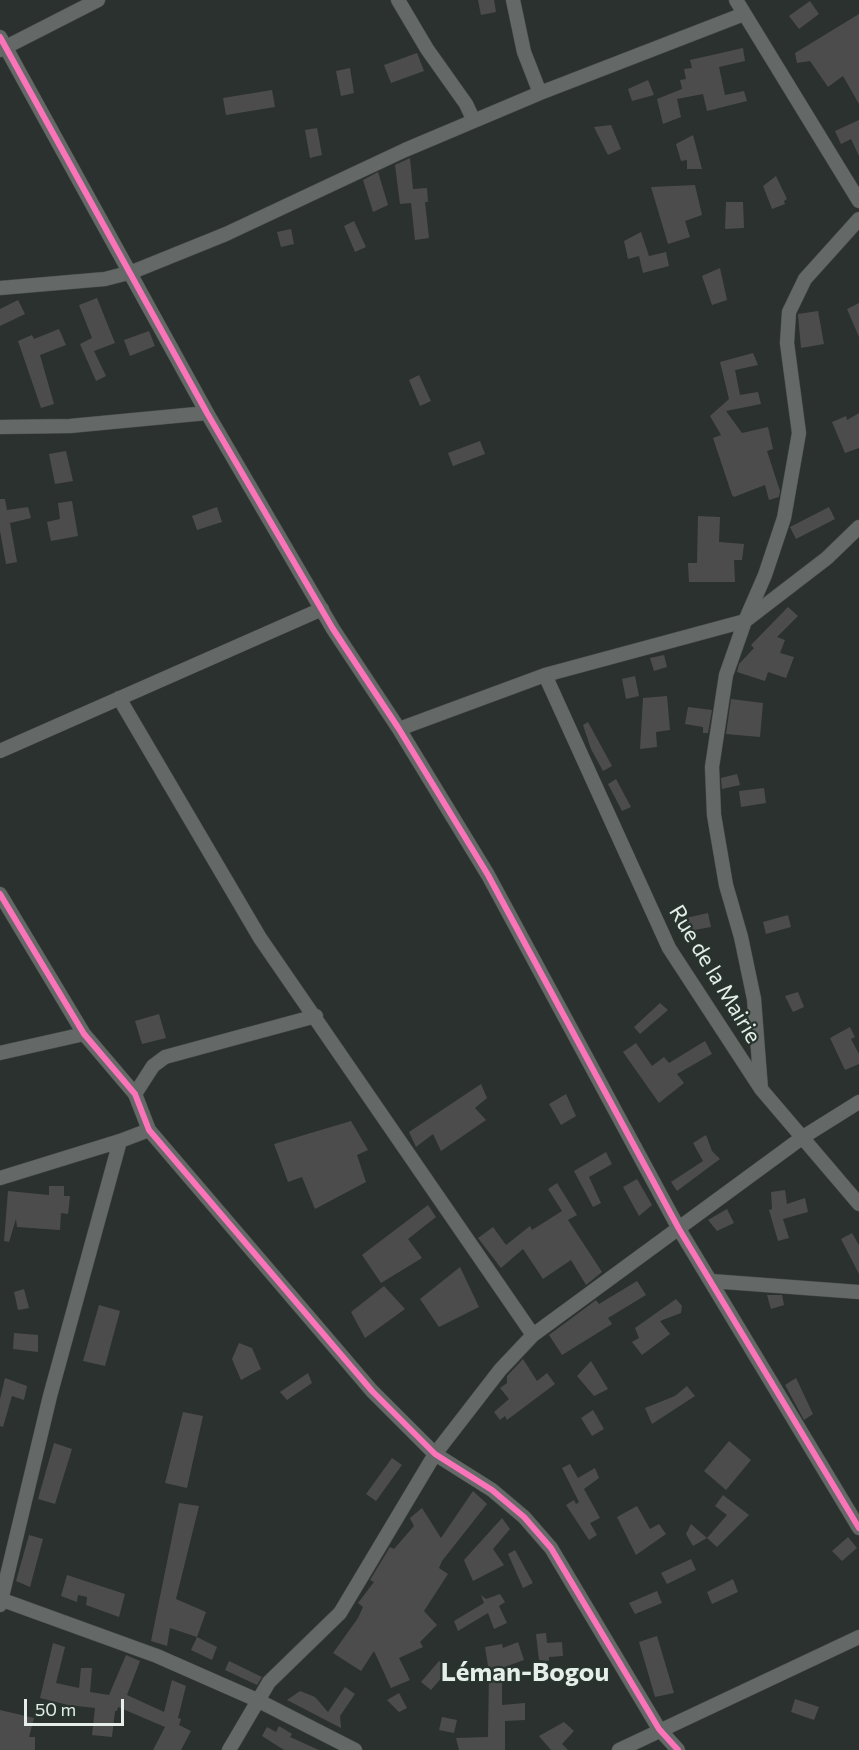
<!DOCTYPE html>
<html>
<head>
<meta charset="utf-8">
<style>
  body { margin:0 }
  #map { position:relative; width:859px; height:1750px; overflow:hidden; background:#2b312e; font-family:Commissioner,sans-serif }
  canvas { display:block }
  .scale { position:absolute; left:24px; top:1699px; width:100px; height:27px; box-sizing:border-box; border:3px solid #e6eeea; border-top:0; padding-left:8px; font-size:18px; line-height:21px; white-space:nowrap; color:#e6eeea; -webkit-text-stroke:4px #28342e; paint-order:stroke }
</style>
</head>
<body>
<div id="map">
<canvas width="859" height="1750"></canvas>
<div class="scale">50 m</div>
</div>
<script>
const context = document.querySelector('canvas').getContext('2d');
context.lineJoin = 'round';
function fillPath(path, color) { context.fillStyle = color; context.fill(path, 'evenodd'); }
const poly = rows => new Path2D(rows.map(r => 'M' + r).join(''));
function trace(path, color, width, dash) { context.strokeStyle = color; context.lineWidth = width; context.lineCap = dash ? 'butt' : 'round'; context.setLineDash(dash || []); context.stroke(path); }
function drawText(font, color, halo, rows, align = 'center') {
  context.font = font + ' Commissioner,sans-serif'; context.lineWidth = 4.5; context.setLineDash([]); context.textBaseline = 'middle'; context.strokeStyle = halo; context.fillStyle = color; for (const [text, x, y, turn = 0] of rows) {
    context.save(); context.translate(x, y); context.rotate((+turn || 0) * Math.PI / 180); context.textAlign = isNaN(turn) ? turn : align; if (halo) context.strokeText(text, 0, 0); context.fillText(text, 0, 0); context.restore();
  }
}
fillPath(poly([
  [478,0,494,0,496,12,481,15],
  [810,1,819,14,799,29,789,16],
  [859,14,859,104,843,76,828,87,810,61,797,63,795,53],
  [743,48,745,61,719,67,725,95,744,91,747,101,707,111,703,94,677,99,681,117,663,124,657,99,682,89,680,80,686,79,684,69,692,68,690,60],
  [417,53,424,71,391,83,384,65],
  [350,68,354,93,341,96,336,71],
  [648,80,654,95,632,101,628,89],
  [272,90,275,107,226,115,223,98],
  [859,120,859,156,851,139,841,144,835,131],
  [611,125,621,149,608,155,594,127],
  [317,128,322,155,310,158,305,130],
  [693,135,702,169,687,169,687,160,681,161,676,144],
  [410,158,413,189,427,188,428,202,425,202,429,238,415,240,411,203,400,204,395,165],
  [378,172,388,205,373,212,363,180],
  [776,176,787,199,784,201,785,204,772,209,763,186],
  [695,185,702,215,685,221,690,237,668,244,651,187],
  [726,202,743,202,744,228,725,229],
  [354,221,366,247,355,252,344,226],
  [291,229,294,244,281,247,277,232],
  [641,232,649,256,666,252,669,266,643,273,639,256,628,259,624,241],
  [720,268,727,300,712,305,702,276],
  [97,298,115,343,94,351,106,376,96,381,80,344,92,338,79,305],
  [18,300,25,314,0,326,0,309],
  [859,303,859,337,847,309],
  [818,311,824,344,801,348,798,314],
  [59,329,66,345,40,355,54,404,41,408,18,341,32,335,34,339],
  [149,331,155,346,130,356,124,340],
  [753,353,758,365,735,370,740,395,758,392,761,404,726,411,742,433,768,427,773,449,767,451,780,491,779,497,769,500,765,485,734,497,732,495,713,438,721,435,710,416,729,399,720,362],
  [419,375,431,401,420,406,409,380],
  [859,413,859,448,845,453,832,422,846,416,847,420],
  [480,441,485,454,453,466,448,453],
  [66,451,73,481,55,484,49,454],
  [0,499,5,499,7,510,28,507,31,518,10,523,17,562,6,564,0,531],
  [72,501,78,536,51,541,47,522,60,519,58,503],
  [217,507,222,522,197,530,192,516],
  [829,507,835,519,796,539,790,527],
  [698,516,720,517,719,542,744,544,742,560,734,560,735,582,689,582,688,563,697,563],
  [788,607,798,616,777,637,785,640,780,653,794,657,786,678,768,672,765,681,737,672,739,664,754,648,751,645],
  [664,655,667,667,654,671,650,658],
  [635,676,639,696,626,699,622,679],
  [667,696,670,730,656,732,657,747,640,749,643,698],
  [731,699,763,703,760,737,726,734],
  [688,707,712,710,708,733,703,733,703,727,685,724],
  [588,722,612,766,603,771,591,749,583,725],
  [737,774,740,785,722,789,721,778],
  [616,779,631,807,622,811,608,784],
  [764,788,766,803,741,807,739,791],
  [708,913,711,927,689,931,686,918],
  [788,915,791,927,766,934,763,922],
  [798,992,804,1007,793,1012,785,996],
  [660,1003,668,1010,640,1034,634,1027],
  [159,1014,166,1038,142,1044,135,1021],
  [850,1027,855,1037,851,1039,859,1054,859,1064,845,1070,830,1038],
  [705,1041,712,1054,677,1074,684,1083,659,1103,623,1052,636,1043,652,1066,664,1057,669,1063],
  [481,1084,487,1098,475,1108,486,1120,441,1151,433,1134,416,1147,409,1132],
  [566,1094,576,1116,561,1125,549,1104],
  [351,1121,368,1150,357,1155,366,1182,315,1209,302,1177,288,1182,274,1144],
  [706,1135,712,1151,720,1159,677,1191,671,1182,703,1161,693,1143],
  [606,1152,612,1164,589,1177,601,1203,593,1207,574,1171],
  [637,1179,652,1205,639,1216,623,1187],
  [557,1183,577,1215,568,1220,602,1272,586,1285,571,1260,543,1279,523,1249,501,1268,478,1238,493,1227,506,1245,530,1226,532,1230,562,1211,548,1189],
  [49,1186,64,1186,64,1196,70,1196,68,1214,61,1213,60,1230,17,1227,16,1219,9,1242,4,1241,8,1191,49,1195],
  [785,1190,787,1204,805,1198,808,1212,783,1219,789,1238,778,1241,769,1210,772,1209,771,1192],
  [428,1205,436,1217,408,1239,422,1258,381,1283,362,1255],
  [727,1209,734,1223,717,1231,708,1220],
  [852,1233,859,1245,859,1274,841,1239],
  [460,1267,479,1307,439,1327,420,1299],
  [637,1281,646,1295,608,1318,612,1324,562,1355,549,1335,596,1300,599,1304],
  [384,1286,405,1309,365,1338,351,1312],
  [24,1289,29,1308,18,1310,14,1292],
  [767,1295,782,1295,784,1305,771,1309],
  [676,1299,682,1306,681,1313,660,1321,670,1334,642,1355,632,1342,639,1338,635,1328],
  [99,1305,120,1311,105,1366,83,1361],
  [14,1333,38,1335,38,1352,13,1349],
  [239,1343,252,1348,261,1369,241,1380,232,1359],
  [523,1359,537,1381,547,1373,555,1384,507,1420,505,1416,500,1420,494,1412,509,1399,500,1388,507,1383,507,1376],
  [591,1361,608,1389,594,1396,577,1376],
  [308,1373,312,1383,287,1400,280,1392],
  [5,1378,27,1386,24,1400,12,1396,3,1427,0,1426,0,1399],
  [796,1378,813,1414,804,1420,785,1385],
  [687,1386,695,1396,652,1424,645,1408,675,1396],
  [593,1410,604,1429,592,1436,581,1418],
  [183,1412,203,1416,187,1488,165,1483],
  [729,1441,751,1460,726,1490,704,1471],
  [54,1443,72,1449,55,1504,38,1499],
  [392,1458,402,1465,376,1501,366,1494],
  [570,1464,578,1478,595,1468,599,1478,584,1489,600,1518,590,1523,597,1535,589,1540,566,1505,574,1500,576,1504,579,1502,562,1468],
  [473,1491,487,1504,442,1561,439,1568,448,1574,424,1611,437,1625,420,1642,423,1647,399,1658,410,1680,391,1688,374,1651,361,1671,333,1653,358,1618,363,1607,358,1603,374,1582,370,1580,390,1547,394,1549,414,1526,410,1518,422,1508,441,1538],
  [723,1495,749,1515,717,1547,707,1538,727,1515,715,1506],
  [179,1503,199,1506,176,1599,206,1612,197,1637,170,1628,167,1646,151,1641],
  [637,1506,650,1529,659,1524,666,1534,636,1555,617,1517],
  [502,1518,510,1529,493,1549,504,1565,473,1581,464,1560],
  [691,1524,707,1538,693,1546,686,1534],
  [29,1535,43,1539,30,1587,16,1581],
  [848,1537,857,1548,842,1561,832,1551],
  [515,1550,533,1583,523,1588,508,1554],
  [691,1559,696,1570,667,1584,661,1573],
  [67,1575,125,1594,119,1617,86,1605,87,1597,78,1595,77,1602,61,1596],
  [733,1579,738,1592,712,1604,707,1592],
  [657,1591,662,1603,635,1614,629,1603],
  [500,1594,505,1602,499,1606,507,1623,494,1629,488,1613,458,1631,454,1621,484,1603,481,1595,486,1599],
  [546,1633,547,1643,562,1642,563,1656,549,1657,549,1661,539,1660,536,1634],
  [657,1636,674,1693,655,1697,639,1642],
  [197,1637,217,1647,212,1660,191,1650],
  [518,1642,524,1660,499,1669,502,1672,502,1705,525,1703,525,1720,505,1721,505,1750,459,1750,456,1738,488,1737,489,1672,485,1647,502,1644,503,1648],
  [53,1643,65,1647,56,1683,79,1688,81,1668,92,1668,90,1692,109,1695,126,1655,140,1661,127,1695,164,1712,172,1680,186,1686,178,1718,181,1719,179,1725,191,1731,181,1750,153,1750,165,1727,118,1707,117,1711,115,1711,112,1737,92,1735,95,1708,68,1705,40,1698],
  [229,1661,262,1677,257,1685,225,1670],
  [439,1661,449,1669,431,1690,421,1682],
  [345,1687,355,1694,340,1716,341,1728,287,1700,300,1691,315,1697,328,1712],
  [399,1693,407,1708,399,1712,387,1700],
  [795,1699,819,1707,814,1720,791,1712],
  [0,1710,34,1718,29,1737,35,1737,35,1750,0,1750],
  [442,1717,457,1720,454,1733,439,1730],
  [564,1722,574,1731,562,1744,568,1750,551,1750,539,1736],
  [279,1726,292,1734,290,1737,319,1750,284,1750,262,1736,267,1727,276,1732]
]), '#4d4c4c');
const minor = poly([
  [398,0,427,49,466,104,474,121],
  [513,0,524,52,540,93],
  [736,0,859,201],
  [0,37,207,413,333,629,399,729,488,875,679,1229,859,1528],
  [0,50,98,0],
  [0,288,105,279,132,272,226,234,405,150,540,93,744,14],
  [0,427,70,426,207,413],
  [545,675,669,948,761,1089,859,1204],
  [119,698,260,938,533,1335],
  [399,729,545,675,745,621,765,575,784,518,799,433,787,343,789,312,805,279,859,219],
  [0,751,322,609],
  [0,894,84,1034,135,1094,149,1130,372,1391,435,1454,492,1490,524,1517,551,1548,659,1729,678,1750],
  [0,1053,84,1034],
  [761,1089,754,999,741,937,726,885,714,815,712,767,726,675,745,621,827,558,859,527],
  [135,1094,153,1066,165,1057,316,1016],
  [0,1178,120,1141],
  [711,1281,859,1292],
  [0,1599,157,1656,257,1700,355,1750],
  [0,1605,50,1396,120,1141,149,1130],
  [229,1750,269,1682,340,1613,435,1454,500,1370,533,1335,803,1137,859,1102],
  [619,1750,859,1637]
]);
trace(minor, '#474c49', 15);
trace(minor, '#646866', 14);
trace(poly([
  [0,37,207,413,333,629,399,729,488,875,679,1229,859,1528],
  [0,894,84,1034,135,1094,149,1130,372,1391,435,1454,492,1490,524,1517,551,1548,659,1729,678,1750]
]), '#fb73b8', 6);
drawText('22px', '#e6eeea', '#28342e', [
  ["Rue de la Mairie",715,974,59]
]);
drawText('bold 26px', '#e6eeea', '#28342e', [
  ["Léman-Bogou",525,1672]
]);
</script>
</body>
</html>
